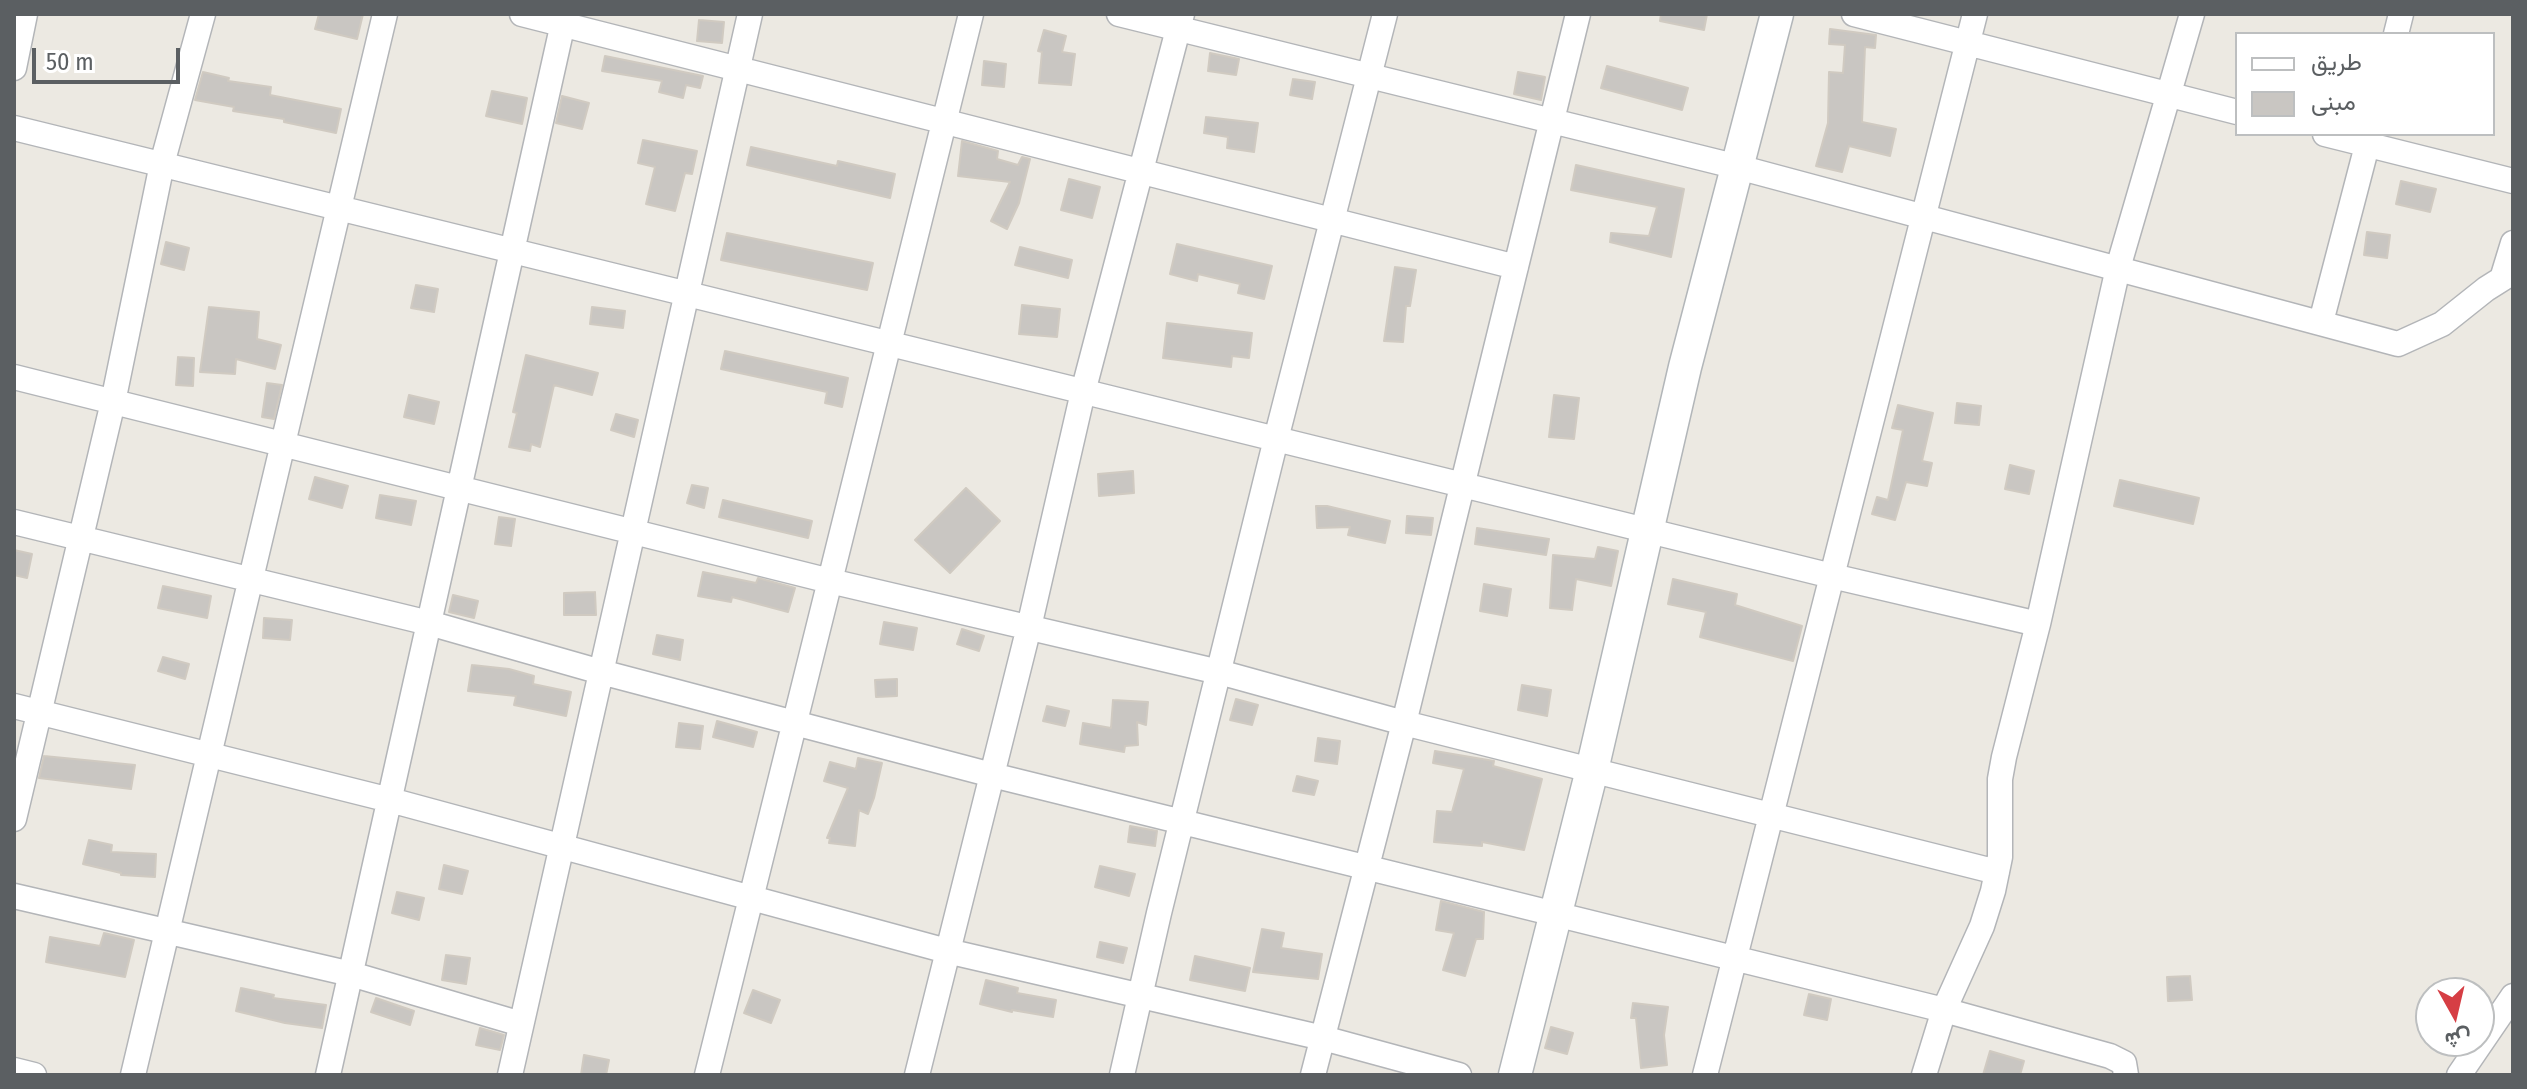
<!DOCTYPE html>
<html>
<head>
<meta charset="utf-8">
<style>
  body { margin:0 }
  #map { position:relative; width:2527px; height:1089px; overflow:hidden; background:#ece9e2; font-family:"Fira Sans Condensed",Vazirmatn,sans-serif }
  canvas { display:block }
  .frame { position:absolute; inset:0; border:16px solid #5b5f62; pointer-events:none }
  .legend { position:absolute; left:2235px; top:32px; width:260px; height:104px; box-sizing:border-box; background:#fff; border:2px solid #bdbfc0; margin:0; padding:10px 14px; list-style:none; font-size:24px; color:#5b5f62 }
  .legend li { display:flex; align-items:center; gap:16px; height:40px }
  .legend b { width:40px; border:2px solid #bdbfc0 }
  .north { position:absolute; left:2415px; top:977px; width:80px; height:80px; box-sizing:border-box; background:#fff; border:2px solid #bdbfc0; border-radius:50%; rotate:172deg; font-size:22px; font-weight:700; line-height:32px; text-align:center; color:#5b5f62 }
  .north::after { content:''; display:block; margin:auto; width:28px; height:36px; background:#d63e44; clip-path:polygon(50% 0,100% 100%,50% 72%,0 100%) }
  .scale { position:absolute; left:32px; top:48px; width:148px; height:36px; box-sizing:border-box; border:4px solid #5b5f62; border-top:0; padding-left:10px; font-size:24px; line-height:28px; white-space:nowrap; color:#5b5f62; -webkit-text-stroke:6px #fff; paint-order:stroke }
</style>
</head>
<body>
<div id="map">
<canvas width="2527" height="1089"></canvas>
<div class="frame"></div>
<ul class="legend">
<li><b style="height:10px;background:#fff"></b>طريق</li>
<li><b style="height:22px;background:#c9c6c2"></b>مبنى</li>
</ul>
<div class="north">ش</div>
<div class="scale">50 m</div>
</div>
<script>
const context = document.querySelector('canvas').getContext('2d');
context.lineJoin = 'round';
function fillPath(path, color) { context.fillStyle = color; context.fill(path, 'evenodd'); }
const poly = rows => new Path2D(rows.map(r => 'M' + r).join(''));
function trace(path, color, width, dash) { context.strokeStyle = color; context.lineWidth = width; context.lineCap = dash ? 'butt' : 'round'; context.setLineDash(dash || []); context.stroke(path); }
const building = poly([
  [319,14,363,14,357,39,315,29,319,14],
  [1661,14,1707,14,1704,30,1660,21,1661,14],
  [699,20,724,22,722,43,697,41,699,20],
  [1830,29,1876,35,1875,48,1865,47,1862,122,1896,129,1890,156,1849,146,1842,172,1816,166,1828,123,1829,72,1843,73,1845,45,1829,44,1830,29],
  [1044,30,1066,36,1062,52,1075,54,1071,85,1039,83,1042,52,1038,51,1044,30],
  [1210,53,1239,59,1236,75,1208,71,1210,53],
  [605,56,703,76,700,88,686,85,683,98,659,92,662,81,602,71,605,56],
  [984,61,1006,64,1004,87,982,85,984,61],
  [1607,66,1688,88,1682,110,1601,88,1607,66],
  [203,72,229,78,228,81,271,87,270,95,341,109,336,133,284,122,284,119,233,111,234,107,195,100,203,72],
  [1518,72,1545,77,1541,100,1514,94,1518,72],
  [1293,79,1315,82,1312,99,1290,95,1293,79],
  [492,91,527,98,522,124,486,116,492,91],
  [562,96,589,103,582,129,556,123,562,96],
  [1206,117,1258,123,1254,152,1227,148,1228,137,1204,133,1206,117],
  [643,140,697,151,692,174,685,173,675,211,646,204,655,167,638,163,643,140],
  [962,141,998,151,997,159,1018,165,1022,157,1030,159,1019,203,1007,229,991,221,1010,182,958,176,962,141],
  [751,147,837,166,838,161,895,174,890,198,747,165,751,147],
  [1576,165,1684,189,1671,257,1610,242,1611,233,1649,236,1657,207,1571,190,1576,165],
  [1069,179,1100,187,1092,218,1061,210,1069,179],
  [2401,181,2436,189,2430,212,2396,204,2401,181],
  [2367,232,2390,235,2387,258,2364,255,2367,232],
  [727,233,873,263,867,290,721,260,727,233],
  [166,242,189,248,184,270,161,264,166,242],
  [1177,244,1272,266,1264,299,1238,293,1240,284,1198,274,1197,281,1170,274,1177,244],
  [1020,247,1072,260,1068,278,1015,265,1020,247],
  [1395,267,1416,270,1410,306,1406,306,1403,342,1384,341,1395,267],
  [416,285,438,289,434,312,411,308,416,285],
  [1022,305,1060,309,1057,337,1019,334,1022,305],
  [209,307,259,312,257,339,281,345,275,369,236,359,235,374,200,372,209,307],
  [592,307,625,311,623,328,590,324,592,307],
  [1167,323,1252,333,1249,358,1232,356,1231,367,1163,358,1167,323],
  [725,351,848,378,842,407,825,403,827,392,721,369,725,351],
  [526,355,598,373,592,395,554,385,540,447,531,444,530,451,509,447,517,413,513,412,526,355],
  [178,357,194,358,193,386,176,385,178,357],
  [267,383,282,385,274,419,262,417,267,383],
  [409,395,439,402,434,424,404,417,409,395],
  [1554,395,1579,398,1574,439,1549,437,1554,395],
  [1957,403,1981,406,1979,425,1955,423,1957,403],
  [1898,405,1933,413,1922,461,1932,463,1927,486,1906,482,1895,520,1872,514,1877,497,1888,500,1903,430,1892,428,1898,405],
  [616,414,638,420,634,437,611,430,616,414],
  [2010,465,2034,471,2029,494,2005,489,2010,465],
  [1133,471,1134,493,1099,496,1098,474,1133,471],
  [315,477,348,486,342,508,309,499,315,477],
  [2120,480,2199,498,2193,524,2114,506,2120,480],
  [692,485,708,488,704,508,687,503,692,485],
  [966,488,1000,521,950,573,915,540,966,488],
  [380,495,416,501,411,525,376,518,380,495],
  [723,500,812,521,808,538,719,517,723,500],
  [1316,506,1327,506,1390,521,1385,543,1348,535,1350,527,1317,528,1316,506],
  [1407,516,1433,518,1431,535,1406,533,1407,516],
  [499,517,515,519,511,546,495,544,499,517],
  [1477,528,1549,539,1546,555,1475,544,1477,528],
  [1598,547,1618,551,1611,586,1576,579,1572,610,1550,608,1553,555,1595,559,1598,547],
  [14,550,32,554,27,578,14,575,14,550],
  [703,572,756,583,758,578,795,588,788,612,732,597,731,602,698,596,703,572],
  [1673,579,1737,594,1735,605,1802,626,1793,661,1700,637,1706,612,1668,604,1673,579],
  [1484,584,1511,589,1507,616,1480,611,1484,584],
  [163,586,211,596,207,618,158,608,163,586],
  [595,592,596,615,564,615,564,593,595,592],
  [453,595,478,601,474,618,449,612,453,595],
  [264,618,292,620,290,640,263,638,264,618],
  [884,622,917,628,913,650,880,644,884,622],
  [962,629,984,636,979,651,957,644,962,629],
  [657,635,683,640,680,660,653,654,657,635],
  [163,657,189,664,185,679,158,671,163,657],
  [472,665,509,669,534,676,533,684,571,692,566,716,514,705,516,696,468,691,472,665],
  [897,679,897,696,876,697,875,680,897,679],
  [1522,685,1551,690,1547,716,1518,710,1522,685],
  [1236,699,1258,705,1252,725,1230,720,1236,699],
  [1113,700,1148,702,1146,725,1137,722,1138,745,1125,746,1124,752,1080,744,1083,723,1111,728,1113,700],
  [1047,706,1069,711,1065,726,1043,721,1047,706],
  [717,721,757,732,753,747,713,737,717,721],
  [679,723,703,726,700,749,676,747,679,723],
  [1318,738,1340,741,1337,764,1315,761,1318,738],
  [1435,751,1494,761,1493,766,1542,779,1524,850,1482,842,1482,846,1434,842,1437,811,1452,812,1464,769,1433,763,1435,751],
  [44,756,135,765,131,789,39,778,44,756],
  [858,758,882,763,874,798,868,814,859,810,855,846,829,843,830,838,827,838,848,788,824,781,830,762,856,769,858,758],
  [1297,776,1318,781,1314,795,1293,791,1297,776],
  [1130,826,1157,831,1155,846,1128,842,1130,826],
  [89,840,112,845,111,852,156,854,155,877,121,875,121,873,83,864,89,840],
  [444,865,468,871,462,894,439,889,444,865],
  [1100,866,1135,874,1129,896,1095,887,1100,866],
  [397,892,424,898,419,920,392,913,397,892],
  [1441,901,1484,912,1483,939,1476,939,1465,976,1443,970,1454,933,1436,930,1441,901],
  [1262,929,1284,933,1281,948,1322,954,1318,979,1253,972,1262,929],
  [104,933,134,940,125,977,46,962,50,937,100,946,104,933],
  [1100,942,1127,948,1123,963,1097,957,1100,942],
  [446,955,470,958,466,984,442,980,446,955],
  [1195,956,1250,968,1245,991,1190,980,1195,956],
  [2190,976,2192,1000,2168,1001,2167,977,2190,976],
  [986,980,1018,988,1017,993,1056,1000,1053,1017,1012,1010,1012,1012,980,1004,986,980],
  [241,988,274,995,273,998,326,1005,322,1028,285,1023,236,1011,241,988],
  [753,990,780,1000,771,1023,744,1013,753,990],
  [1809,994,1831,999,1827,1020,1804,1015,1809,994],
  [376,998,414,1011,410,1025,371,1012,376,998],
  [1633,1003,1668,1007,1664,1035,1667,1065,1641,1068,1636,1018,1631,1018,1633,1003],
  [1551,1027,1573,1033,1567,1054,1545,1048,1551,1027],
  [480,1028,504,1035,500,1050,476,1045,480,1028],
  [1990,1051,2024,1061,2020,1075,1983,1075,1990,1051],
  [584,1055,609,1060,606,1075,581,1075,584,1055]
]);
fillPath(building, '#c9c6c2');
trace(building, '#d0cac1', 2);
const minor = poly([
  [522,14,1516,267],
  [1119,14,1738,167,2398,344,2442,324,2486,289,2513,272],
  [1854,14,2237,112],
  [2396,34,2401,14],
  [14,68,25,14],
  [14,128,1832,576,2038,624],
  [2325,134,2513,181],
  [2502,279,2513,243],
  [2321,322,2370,134],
  [14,377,830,581,1219,672,1404,723,1997,872],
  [14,522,429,623,601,672,992,775,1944,1010,2110,1056,2124,1063,2126,1075],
  [14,706,390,800,947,951,1323,1038,1459,1075],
  [14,819,113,402,162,164,203,14],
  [14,896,351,974,521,1024],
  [14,1070,34,1075],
  [133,1075,385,14],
  [328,1075,565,14],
  [510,1075,750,14],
  [707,1075,971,14],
  [917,1075,1029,627,1083,392,1182,14],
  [1122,1075,1159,913,1276,439,1385,14],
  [1313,1075,1404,723,1578,14],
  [1705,1075,1975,14],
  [1924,1075,1944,1010,1982,926,1993,891,2000,857,2000,779,2004,757,2038,624,2118,268,2192,14],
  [2459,1075,2513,996]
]);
const secondary = poly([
  [1515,1075,1592,770,1685,367,1777,14]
]);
trace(minor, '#b3b5b8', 27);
trace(secondary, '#b2b6b9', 35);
trace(minor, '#fff', 24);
trace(secondary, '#fff', 32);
</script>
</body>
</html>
